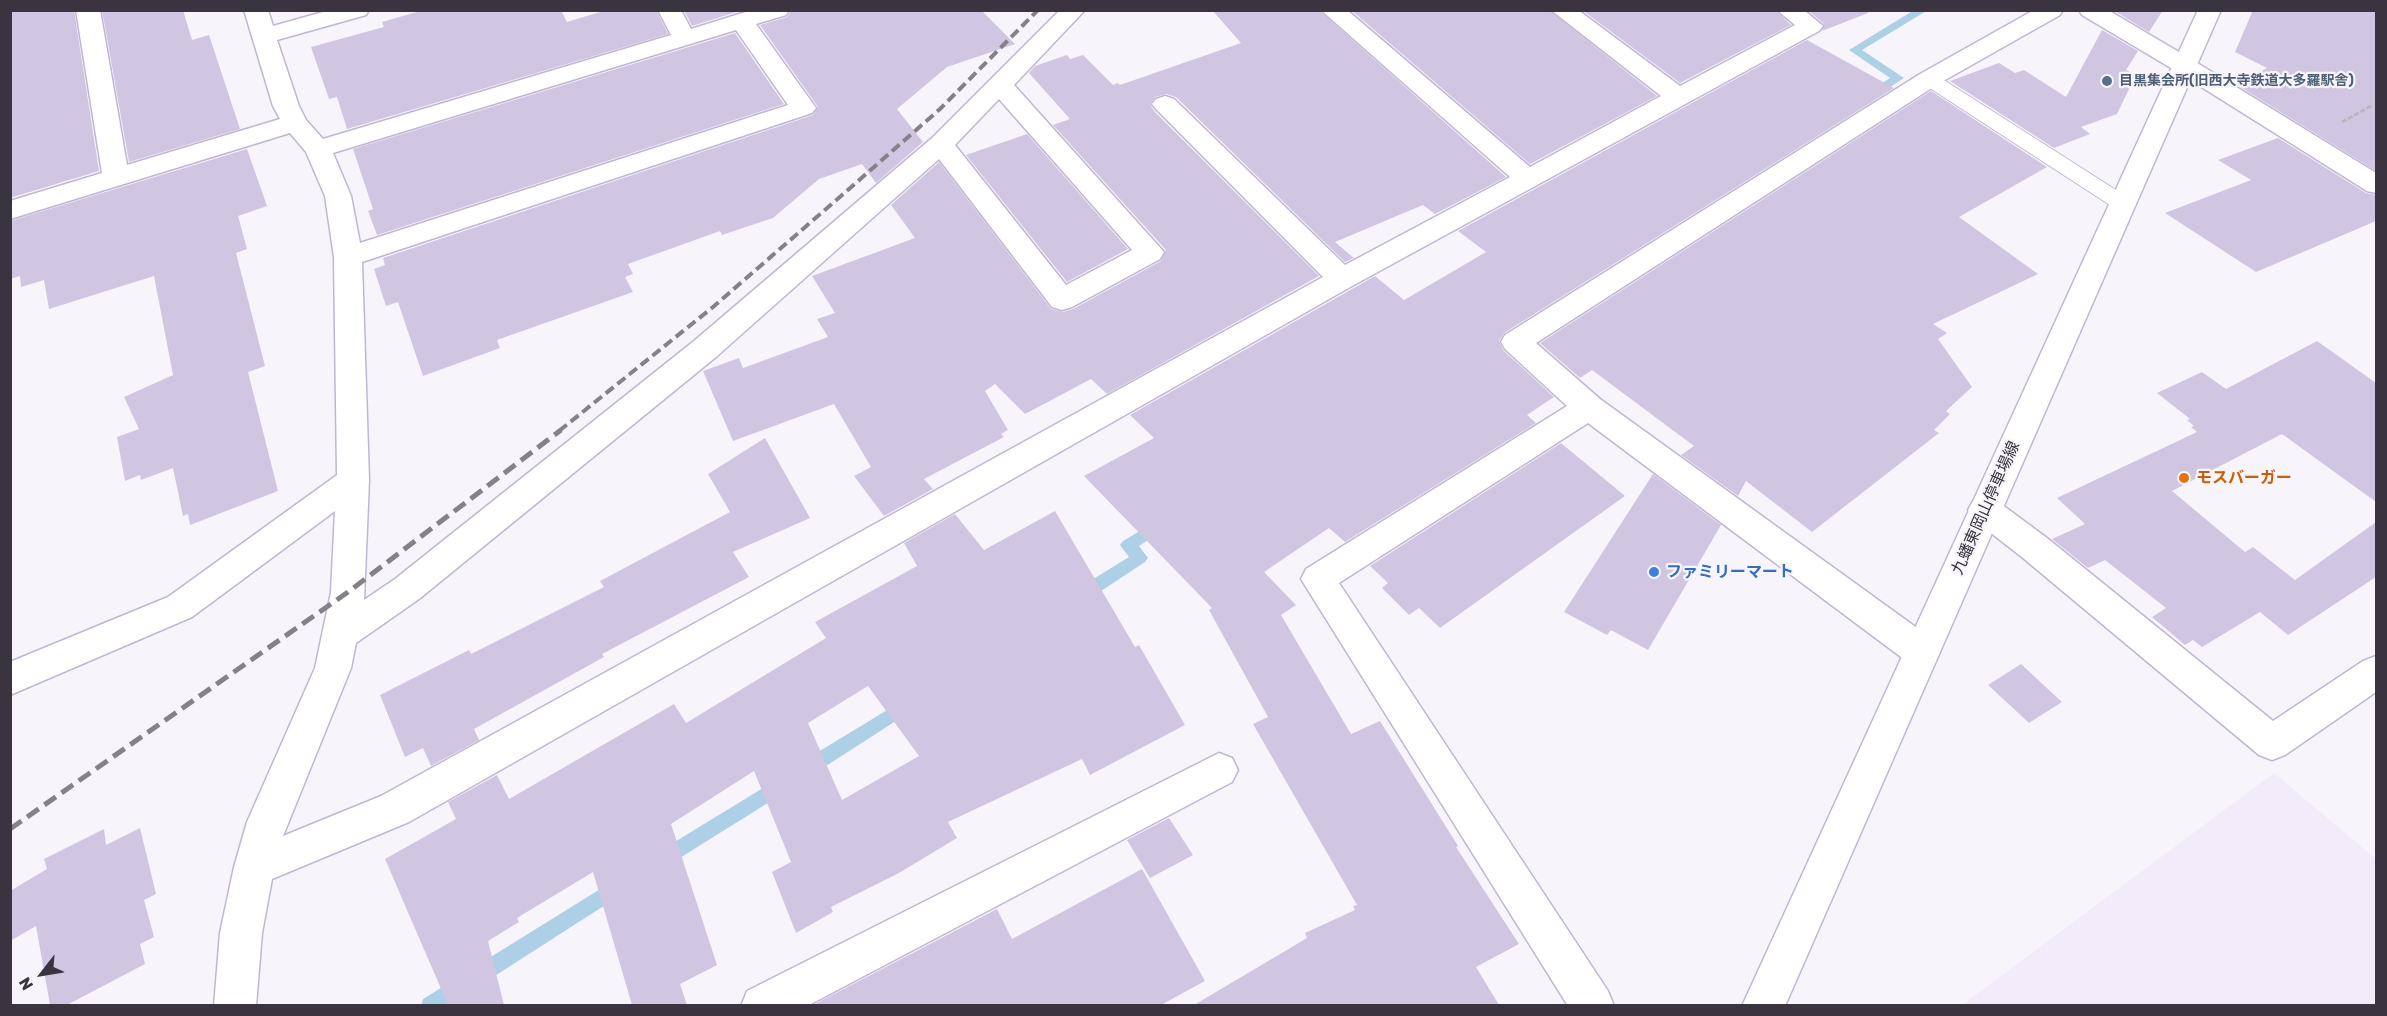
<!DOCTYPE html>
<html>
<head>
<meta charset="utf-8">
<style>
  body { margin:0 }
  #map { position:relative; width:2387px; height:1016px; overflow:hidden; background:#f7f5fb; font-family:Rubik,sans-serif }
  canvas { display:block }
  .frame { position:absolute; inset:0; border:12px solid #39343f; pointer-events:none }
  .north { position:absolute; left:12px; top:944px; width:60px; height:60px; -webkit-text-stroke:4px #f7f5fb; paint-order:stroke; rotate:239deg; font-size:16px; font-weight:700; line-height:24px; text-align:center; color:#39343f }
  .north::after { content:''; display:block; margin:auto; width:21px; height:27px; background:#39343f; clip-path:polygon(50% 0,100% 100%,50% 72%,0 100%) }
</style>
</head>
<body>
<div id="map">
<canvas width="2387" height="1016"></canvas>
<div class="frame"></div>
<div class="north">N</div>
</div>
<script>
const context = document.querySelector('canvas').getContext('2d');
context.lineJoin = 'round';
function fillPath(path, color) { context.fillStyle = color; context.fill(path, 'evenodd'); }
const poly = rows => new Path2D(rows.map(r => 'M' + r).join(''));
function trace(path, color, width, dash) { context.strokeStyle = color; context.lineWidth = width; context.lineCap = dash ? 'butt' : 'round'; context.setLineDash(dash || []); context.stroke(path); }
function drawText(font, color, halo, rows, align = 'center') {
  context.font = font + ' Rubik,"Noto Sans JP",sans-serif'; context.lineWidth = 4.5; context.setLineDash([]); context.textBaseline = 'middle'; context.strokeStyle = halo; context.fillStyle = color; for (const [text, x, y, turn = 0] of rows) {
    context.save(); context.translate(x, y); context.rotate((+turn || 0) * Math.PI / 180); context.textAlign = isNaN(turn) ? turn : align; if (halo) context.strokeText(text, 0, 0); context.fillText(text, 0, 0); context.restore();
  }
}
fillPath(poly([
  [2274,773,2376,859,2376,1005,1962,1005]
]), '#f1ebfa');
fillPath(poly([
  [1914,10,1928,10,1862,50,1904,78,1875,97,1867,97,1867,93,1890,78,1849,50,1914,10],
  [1160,519,1165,521,1168,525,1165,529,1139,546,1148,558,1145,562,1089,599,1083,601,1077,599,1075,594,1077,589,1129,557,1120,545,1123,541,1160,519],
  [907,698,913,700,915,705,913,710,812,775,806,777,800,775,797,769,800,763,907,698],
  [781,777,787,779,790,785,787,791,667,866,661,869,655,866,652,860,655,854,781,777],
  [618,878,624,881,627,887,624,893,448,1006,421,1006,423,999,618,878]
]), '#aed0e7');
fillPath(poly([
  [10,10,74,10,99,171,10,198],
  [102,10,183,10,192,40,209,35,240,129,129,162],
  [424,10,561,10,567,22,607,10,656,10,668,34,347,129,337,97,329,99,311,47,384,27,382,22],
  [684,10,743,10,692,26],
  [791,10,981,10,1015,44,947,67,897,109,923,142,876,183,862,164,819,179,773,218,722,235,720,231,628,264,633,274,625,277,633,292,497,340,500,348,423,376,398,302,386,306,374,269,385,265,383,258,813,115,818,107,760,25,787,17],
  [1212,10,1319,10,1506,177,1435,214,1423,205,1335,242,1354,258,1345,262,1176,97,1166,94,1155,97,1150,104,1154,111,1319,276,1107,394,1091,379,1025,414,995,384,985,391,1008,430,1001,434,1004,437,924,479,933,489,884,516,854,476,871,467,834,404,733,441,703,371,739,358,743,368,828,337,817,319,835,313,812,276,915,238,891,205,939,162,1051,309,1063,312,1073,309,1161,261,1166,250,1053,125,1070,119,1029,73,1035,66,1067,55,1070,59,1083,55,1113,85,1118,83,1120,85,1241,43],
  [1351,10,1549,10,1657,96,1530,164],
  [1582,10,1775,10,1791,25,1680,83],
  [1808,10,1868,10,1868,13,1822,31,1824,24],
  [2113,10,2163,10,2149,32],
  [2253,10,2376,10,2376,171,2237,85,2267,68,2235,52],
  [2102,30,2138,51,2126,70,2129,71,2129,89,2117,114,2081,127,2090,134,2054,148,1950,81,1999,63,2015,73,2024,70,2066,97],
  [735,33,784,104,377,235,368,211,373,209,353,149],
  [1807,40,1894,88,1504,333,1499,341,1503,350,1554,397,1527,415,1536,423,1345,542,1329,528,1264,572,1296,605,1281,615,1351,734,1380,721,1458,846,1456,847,1519,944,1476,967,1499,1005,1194,1005,1307,938,1305,933,1355,910,1353,906,1357,905,1253,724,1268,717,1209,610,1212,608,1084,476,1154,438,1130,415,1375,276,1404,300,1486,252,1458,231],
  [1931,91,2047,167,1959,217,2038,274,1933,324,1947,333,1938,339,1972,387,1946,411,1950,414,1934,430,1939,433,1812,532,1746,481,1738,496,1681,455,1694,446,1592,370,1580,378,1540,343],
  [1027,134,1128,249,1067,282,966,155],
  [2278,138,2366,193,2376,195,2376,221,2256,272,2165,213,2251,180,2218,160],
  [247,149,267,206,238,216,247,249,236,253,265,366,248,372,278,491,190,525,188,514,183,516,173,468,141,480,140,475,125,481,117,437,139,429,124,397,173,375,154,276,49,309,44,280,21,287,20,276,10,279,10,221],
  [2317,341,2376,383,2376,502,2282,434,2172,491,2245,552,2253,547,2295,580,2376,522,2376,577,2288,635,2260,612,2202,647,2193,640,2185,645,2152,617,2166,608,2105,560,2088,568,2052,539,2085,524,2057,498,2197,432,2191,427,2194,426,2187,420,2190,419,2157,393,2202,372,2226,389],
  [765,438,810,518,733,552,749,577,602,654,604,657,474,729,479,740,431,766,423,748,405,757,380,695,469,650,471,654,604,587,600,581,730,512,708,474],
  [1561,443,1625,496,1440,628,1419,608,1409,615,1382,588,1388,583,1370,566],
  [1653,474,1721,525,1648,650,1611,630,1607,635,1564,612],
  [1055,511,1135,647,1139,645,1185,725,1090,775,1082,759,948,822,957,838,899,873,831,907,833,912,796,933,772,872,791,862,754,771,671,824,717,965,680,984,687,1005,632,1005,593,872,517,918,519,922,488,941,504,1005,448,1005,385,859,456,819,448,802,497,775,509,799,674,704,686,723,826,638,815,622,917,566,904,543,955,514,984,550],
  [868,686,919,756,842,800,808,723],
  [2021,664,2062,702,2029,723,1988,685],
  [1169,818,1193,855,1150,878,1127,840],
  [140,828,156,894,144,900,154,937,140,944,145,964,67,1005,50,1005,36,926,10,941,10,891,47,869,44,859,104,829,106,845],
  [1142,869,1205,981,1161,1005,813,1005,997,909,1012,939]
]), '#d1c6e2');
const service = poly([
  [1929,73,1936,75,2130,199,2133,204,2130,209,2123,211,2116,209,1922,83,1919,79,1922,75,1929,73]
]);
const minor = poly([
  [76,10,100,10,127,165,280,119,273,106,244,10,268,10,273,26,330,10,369,10,366,15,277,40,299,106,306,120,323,139,671,35,658,10,681,10,691,29,752,10,789,10,786,15,756,24,816,108,812,113,362,262,369,480,364,600,395,579,694,341,932,138,1060,10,1085,10,1014,85,1164,252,1160,259,1072,307,1062,310,1052,307,939,159,716,357,419,599,356,643,351,668,283,836,381,796,1323,277,1156,109,1152,104,1156,99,1165,96,1174,99,1345,265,1510,177,1321,10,1347,10,1530,167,1661,96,1551,10,1578,10,1680,86,1795,25,1777,10,1804,10,1823,26,1819,31,1352,286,409,822,272,879,262,933,256,1006,214,1006,220,933,234,867,247,822,315,668,331,592,335,511,192,617,10,695,10,662,168,597,337,475,334,257,325,196,306,152,290,133,10,219,10,201,102,173,76,10],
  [736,30,788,105,360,243,351,196,333,153,736,30],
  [999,99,1132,250,1066,285,955,145,999,99],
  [2034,10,2063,10,2060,15,1938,84,1536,343,1600,399,1935,641,1940,652,1935,663,1922,667,1909,663,1588,423,1339,583,1608,991,1614,1006,1568,1006,1301,579,1306,569,1567,406,1505,349,1501,342,1505,335,1920,74,2034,10],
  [2079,10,2108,10,2194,61,2376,173,2376,193,2367,191,2176,71,2082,15,2079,10],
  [1985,497,1997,501,2047,538,2273,721,2363,661,2376,656,2376,692,2285,755,2272,760,2259,755,2023,558,1973,519,1968,510,1973,501,1985,497],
  [1219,753,1232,758,1238,770,1232,782,807,1006,741,1006,747,991,1219,753]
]);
const secondary = poly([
  [2198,10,2221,10,1785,1006,1742,1006,2198,10]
]);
trace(service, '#c1b6d2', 2);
trace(minor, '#c1b6d2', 3);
trace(secondary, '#c1b6d2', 3);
trace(poly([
  [2342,122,2373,105]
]), '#b9b6be', 3, [5, 2]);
fillPath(service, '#fff');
fillPath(minor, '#fff');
fillPath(secondary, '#fff');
trace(poly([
  [559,431,713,307,849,189,940,109,1038,10]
]), '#85818a', 4, [10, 5]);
trace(poly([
  [10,829,348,592,561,430]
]), '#85818a', 5, [14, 7]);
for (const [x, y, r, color] of [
  [2107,81,6,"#5c6f8a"],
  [2184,478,6,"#e8710a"],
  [1654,572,6,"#3f7fe0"]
]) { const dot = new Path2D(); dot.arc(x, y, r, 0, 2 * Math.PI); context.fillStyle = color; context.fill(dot); trace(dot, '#f7f5fb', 2); }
drawText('bold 14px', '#4e5e75', '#f7f5fb', [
  ["目黒集会所(旧西大寺鉄道大多羅駅舎)",2119,81]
], 'left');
drawText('bold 16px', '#c56008', '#f7f5fb', [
  ["モスバーガー",2196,478]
], 'left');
drawText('16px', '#39343f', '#f7f5fb', [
  ["九蟠東岡山停車場線",1986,508,-66]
]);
drawText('bold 16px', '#366cbe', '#f7f5fb', [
  ["ファミリーマート",1666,572]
], 'left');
</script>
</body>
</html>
